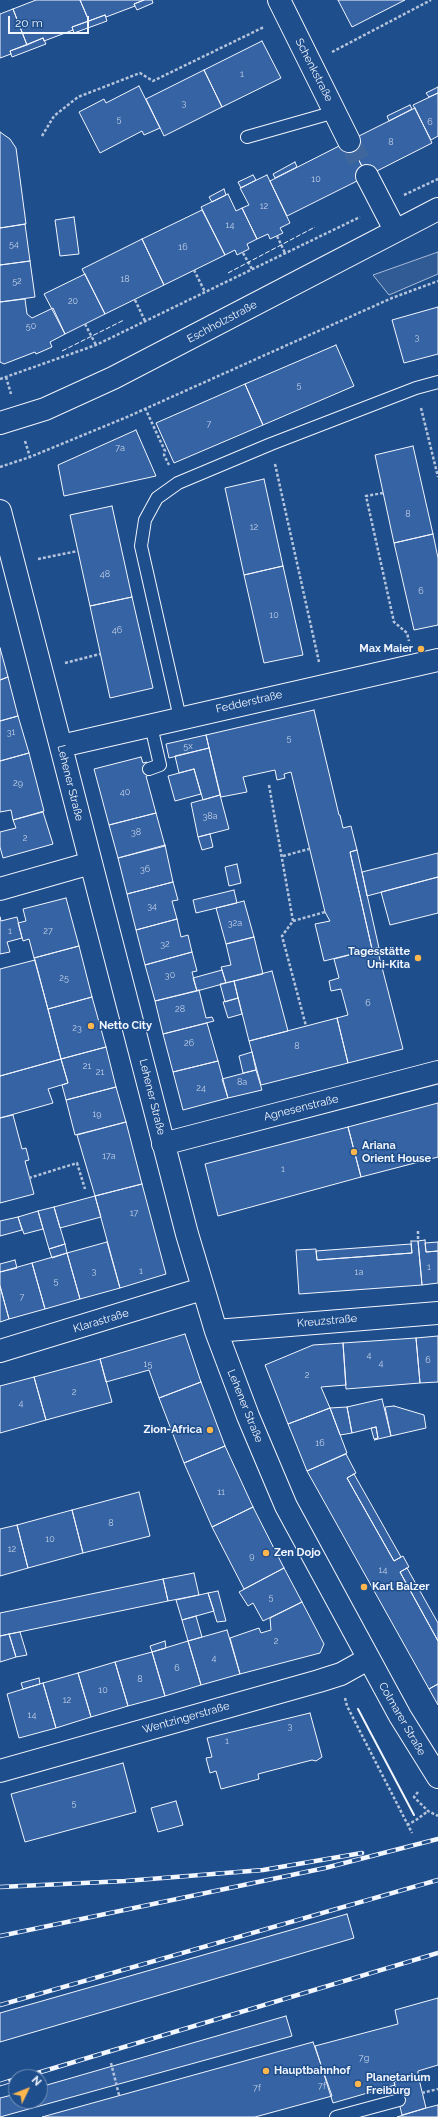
<!DOCTYPE html>
<html>
<head>
<meta charset="utf-8">
<style>
  body { margin:0 }
  #map { position:relative; width:438px; height:2117px; overflow:hidden; background:#1f4e8c; font-family:Raleway,sans-serif }
  canvas { display:block }
  .north { position:absolute; left:8px; top:2069px; width:40px; height:40px; box-sizing:border-box; background:#1f4e8c; border:1px solid #7391ba; border-radius:50%; rotate:47deg; font-size:11px; font-weight:700; line-height:16px; text-align:center; color:#f2f6ff }
  .north::after { content:''; display:block; margin:auto; width:14px; height:18px; background:#ffb74d; clip-path:polygon(50% 0,100% 100%,50% 72%,0 100%) }
  .scale { position:absolute; left:8px; top:16px; width:81px; height:18px; box-sizing:border-box; border:2px solid #f2f6ff; border-top:0; padding-left:5px; font-size:12px; line-height:14px; white-space:nowrap; color:#f2f6ff; -webkit-text-stroke:3px #1f4e8c; paint-order:stroke }
</style>
</head>
<body>
<div id="map">
<canvas width="438" height="2117"></canvas>
<div class="north">N</div>
<div class="scale">20 m</div>
</div>
<script>
const context = document.querySelector('canvas').getContext('2d');
context.lineJoin = 'round';
function fillPath(path, color) { context.fillStyle = color; context.fill(path, 'evenodd'); }
const poly = rows => new Path2D(rows.map(r => 'M' + r).join(''));
function trace(path, color, width, dash) { context.strokeStyle = color; context.lineWidth = width; context.lineCap = dash ? 'butt' : 'round'; context.setLineDash(dash || []); context.stroke(path); }
function drawText(font, color, halo, rows, align = 'center') {
  context.font = font + ' Raleway,sans-serif'; context.lineWidth = 3; context.setLineDash([]); context.textBaseline = 'middle'; context.strokeStyle = halo; context.fillStyle = color; for (const [text, x, y, turn = 0] of rows) {
    context.save(); context.translate(x, y); context.rotate((+turn || 0) * Math.PI / 180); context.textAlign = isNaN(turn) ? turn : align; if (halo) context.strokeText(text, 0, 0); context.fillText(text, 0, 0); context.restore();
  }
}
const green = poly([
  [438,252,438,274,389,295,373,275,438,252]
]);
fillPath(green, '#305b95');
trace(green, '#a8bbd7', 1);
const building = poly([
  [36,0,80,0,89,21,72,27,73,30,44,41,43,38,27,45,13,9,36,0],
  [80,0,144,0,134,4,135,6,106,17,105,15,89,21,80,0],
  [144,0,152,0,153,3,137,10,134,4,144,0],
  [338,0,405,0,352,27,338,0],
  [13,9,27,45,10,51,11,54,0,58,0,14,13,9],
  [105,15,107,21,74,33,72,27,105,15],
  [43,38,46,44,12,57,10,51,43,38],
  [262,41,281,78,222,107,204,70,262,41],
  [204,70,222,107,164,136,146,99,204,70],
  [139,86,160,128,144,135,142,131,100,153,79,112,104,99,106,103,139,86],
  [438,87,438,93,429,97,426,93,438,87],
  [438,93,438,136,431,140,413,105,438,93],
  [410,105,412,109,389,121,387,116,410,105],
  [415,108,432,143,367,176,349,141,415,108],
  [0,132,10,139,16,148,26,224,0,228,0,132],
  [349,141,367,176,287,216,270,181,349,141],
  [295,162,297,167,275,178,273,174,295,162],
  [253,175,256,180,241,188,238,182,253,175],
  [267,175,290,223,280,228,283,233,270,239,268,234,257,239,242,208,249,205,240,188,267,175],
  [224,189,226,195,212,202,209,197,224,189],
  [228,194,236,211,242,208,257,239,247,244,249,249,237,255,235,250,225,255,201,207,228,194],
  [202,210,225,255,164,285,142,239,202,210],
  [74,217,79,254,60,256,55,220,74,217],
  [25,224,30,261,0,265,0,228,25,224],
  [142,239,164,285,105,314,82,269,142,239],
  [30,261,35,297,0,302,0,265,30,261],
  [85,274,105,314,65,334,44,294,85,274],
  [25,299,27,314,32,318,53,308,65,334,50,342,52,347,36,354,35,352,4,364,0,362,0,302,25,299],
  [438,307,438,354,404,363,392,320,438,307],
  [336,345,354,386,263,425,245,384,336,345],
  [245,384,263,425,174,463,156,423,245,384],
  [136,430,156,476,64,496,58,465,136,430],
  [413,446,433,534,394,543,375,455,413,446],
  [264,479,283,566,244,575,225,488,264,479],
  [112,506,132,597,90,606,70,515,112,506],
  [433,534,438,558,438,625,414,630,394,543,433,534],
  [283,566,303,655,264,663,244,575,283,566],
  [132,597,153,688,110,698,90,606,132,597],
  [0,648,8,677,0,680,0,648],
  [8,677,18,716,0,721,0,680,8,677],
  [314,710,339,815,340,815,343,828,351,826,357,850,350,852,372,949,324,961,315,924,330,921,325,912,291,772,284,774,285,778,277,780,275,770,243,777,247,792,221,797,206,735,314,710],
  [18,716,29,753,0,761,0,721,18,716],
  [206,735,209,748,169,758,166,744,206,735],
  [209,748,220,795,203,800,194,769,179,773,175,756,209,748],
  [29,753,44,811,13,820,11,810,0,812,0,761,29,753],
  [141,757,143,763,147,762,151,775,146,776,156,813,109,825,94,769,141,757],
  [194,769,201,794,175,801,168,776,194,769],
  [220,795,229,829,198,837,191,803,220,795],
  [43,812,53,844,3,858,0,847,0,832,16,828,13,820,43,812],
  [156,813,165,846,118,858,109,825,156,813],
  [210,834,213,847,202,850,198,837,210,834],
  [165,845,173,882,127,894,118,858,165,845],
  [357,850,379,948,372,949,350,852,357,850],
  [438,853,438,877,367,896,362,872,438,853],
  [237,864,241,883,229,886,225,867,237,864],
  [438,877,438,913,390,925,381,892,438,877],
  [173,882,178,900,172,901,177,919,136,930,127,894,173,882],
  [234,890,237,903,196,913,193,900,234,890],
  [66,898,79,946,34,958,29,939,23,941,18,923,26,921,23,909,66,898],
  [244,901,254,937,226,944,216,908,244,901],
  [0,917,1,921,17,917,22,938,7,942,10,952,0,954,0,917],
  [177,919,181,937,188,935,192,952,145,965,136,930,177,919],
  [254,937,263,974,226,983,221,967,231,965,226,944,254,937],
  [79,946,92,997,48,1009,34,958,79,946],
  [377,948,403,1049,348,1063,337,1018,348,1015,341,989,331,991,329,981,339,978,334,959,377,948],
  [192,952,197,971,192,972,197,991,155,1001,145,965,192,952],
  [35,960,61,1059,0,1076,0,969,35,960],
  [222,970,226,983,197,991,193,978,222,970],
  [272,971,288,1031,249,1041,234,981,272,971],
  [234,981,238,998,225,1002,220,984,234,981],
  [199,990,206,1018,212,1017,214,1021,163,1034,155,1001,199,990],
  [92,997,106,1047,61,1059,48,1009,92,997],
  [238,998,242,1014,228,1018,223,1002,238,998],
  [337,1018,348,1063,261,1085,249,1041,337,1018],
  [207,1023,218,1061,173,1072,163,1034,207,1023],
  [106,1047,116,1087,66,1100,62,1085,68,1083,61,1059,106,1047],
  [252,1052,256,1070,243,1073,239,1056,252,1052],
  [61,1059,68,1083,48,1089,53,1103,0,1118,0,1076,61,1059],
  [218,1061,228,1098,183,1110,173,1072,218,1061],
  [256,1070,262,1090,228,1098,222,1079,256,1070],
  [116,1087,126,1122,75,1135,66,1100,116,1087],
  [438,1103,438,1157,361,1177,348,1127,438,1103],
  [13,1115,22,1149,26,1148,29,1160,25,1161,34,1194,0,1203,0,1118,13,1115],
  [126,1122,142,1184,95,1196,77,1135,126,1122],
  [348,1127,361,1177,218,1216,205,1164,348,1127],
  [142,1184,166,1274,120,1288,95,1196,142,1184],
  [95,1196,101,1217,60,1228,54,1207,95,1196],
  [54,1207,65,1244,49,1249,38,1211,54,1207],
  [38,1211,43,1229,24,1234,18,1217,38,1211],
  [18,1217,22,1230,0,1236,0,1221,18,1217],
  [425,1240,426,1252,438,1251,438,1283,422,1285,418,1241,425,1240],
  [411,1241,418,1241,422,1285,299,1294,296,1250,316,1249,317,1260,412,1253,411,1241],
  [107,1242,120,1288,80,1299,67,1253,107,1242],
  [438,1242,438,1251,426,1252,425,1243,438,1242],
  [65,1244,67,1253,52,1258,49,1249,65,1244],
  [411,1244,412,1253,317,1260,316,1251,411,1244],
  [67,1253,80,1299,45,1309,32,1263,67,1253],
  [15,1260,17,1268,0,1272,0,1264,15,1260],
  [32,1263,45,1309,9,1319,0,1286,0,1272,32,1263],
  [0,1286,9,1319,0,1322,0,1286],
  [185,1334,201,1382,159,1398,149,1370,106,1382,100,1359,185,1334],
  [438,1336,438,1382,420,1383,416,1338,438,1336],
  [416,1338,420,1383,346,1389,343,1343,416,1338],
  [343,1343,346,1385,321,1387,330,1408,288,1424,265,1365,313,1345,343,1343],
  [100,1359,112,1402,46,1420,34,1377,100,1359],
  [34,1377,46,1420,0,1433,0,1386,34,1377],
  [201,1382,225,1446,184,1463,159,1398,201,1382],
  [382,1399,391,1436,374,1440,378,1438,376,1427,352,1433,347,1407,382,1399],
  [394,1406,424,1415,426,1428,391,1436,385,1407,394,1406],
  [347,1407,352,1433,340,1435,330,1408,347,1407],
  [330,1408,347,1453,307,1471,288,1424,330,1408],
  [376,1427,378,1438,374,1439,371,1428,376,1427],
  [225,1446,253,1507,212,1527,184,1463,225,1446],
  [346,1454,356,1473,347,1478,394,1561,403,1556,409,1567,400,1572,438,1641,438,1684,429,1689,307,1471,346,1454],
  [354,1474,401,1557,394,1561,347,1478,354,1474],
  [139,1492,150,1536,83,1553,72,1510,139,1492],
  [253,1507,284,1568,244,1589,212,1527,253,1507],
  [72,1510,83,1553,28,1568,17,1525,72,1510],
  [17,1525,28,1568,0,1576,0,1529,17,1525],
  [284,1568,302,1602,263,1621,253,1603,248,1606,239,1592,284,1568],
  [407,1568,438,1623,438,1641,400,1572,407,1568],
  [194,1573,199,1595,168,1601,163,1579,194,1573],
  [163,1579,168,1601,0,1636,0,1613,163,1579],
  [218,1591,226,1621,217,1622,208,1593,218,1591],
  [208,1593,214,1611,182,1620,176,1600,208,1593],
  [302,1602,324,1644,320,1653,240,1674,230,1638,259,1628,261,1633,271,1630,270,1618,302,1602],
  [196,1616,202,1637,188,1641,182,1620,196,1616],
  [227,1630,240,1674,201,1685,188,1641,227,1630],
  [20,1632,27,1655,16,1657,9,1634,20,1632],
  [9,1634,16,1657,0,1662,0,1636,9,1634],
  [165,1641,166,1648,152,1652,150,1646,165,1641],
  [188,1641,201,1685,165,1696,152,1652,188,1641],
  [152,1652,165,1696,128,1706,115,1662,152,1652],
  [115,1662,128,1706,91,1717,78,1673,115,1662],
  [78,1673,91,1717,56,1728,43,1683,78,1673],
  [39,1678,40,1684,23,1689,21,1683,39,1678],
  [43,1683,56,1728,19,1738,7,1694,43,1683],
  [438,1684,438,1705,429,1689,438,1684],
  [310,1713,322,1757,316,1761,312,1760,258,1774,259,1779,221,1789,216,1771,210,1773,206,1758,212,1757,207,1738,310,1713],
  [123,1763,136,1812,25,1842,11,1794,123,1763],
  [176,1801,183,1825,158,1832,151,1808,176,1801],
  [347,1914,354,1938,0,2042,0,2013,347,1914],
  [438,1998,438,2065,418,2071,418,2075,394,2082,395,2085,333,2103,315,2046,398,2024,395,2010,438,1998],
  [286,2016,292,2036,0,2117,0,2098,16,2094,16,2101,40,2101,40,2087,286,2016],
  [313,2042,332,2096,255,2117,42,2117,313,2042],
  [418,2075,426,2108,402,2115,394,2082,418,2075],
  [438,2105,438,2117,397,2117,426,2108,438,2105]
]);
fillPath(building, '#3563a3');
trace(building, '#f2f6ff', 1);
trace(poly([
  [349,141,367,176]
]), '#3f679d', 22, [22, 11]);
const lane = poly([
  [247,137,335,112],
  [180,718,141,546,145,520,157,498,178,483,271,444,416,388,438,382],
  [149,769,160,765,151,726],
  [336,2117,399,2100]
]);
const street = poly([
  [279,0,349,141],
  [367,176,395,230],
  [0,511,187,1234,216,1331,248,1416,286,1506,400,1716,438,1777],
  [61,746,438,660],
  [0,889,91,863],
  [163,1144,438,1072],
  [216,1331,438,1313],
  [0,1351,202,1289],
  [0,1771,319,1681,341,1674,368,1659]
]);
const secondary = poly([
  [0,423,45,409,113,378,438,209]
]);
trace(lane, '#f2f6ff', 14);
trace(street, '#f2f6ff', 24);
trace(secondary, '#f2f6ff', 24);
trace(poly([
  [332,52,431,0],
  [42,136,54,116,78,97,140,73,153,81,264,27],
  [404,195,438,179],
  [277,236,285,253],
  [243,253,252,269],
  [194,270,205,292],
  [135,300,145,321],
  [85,324,96,345],
  [6,377,11,394],
  [0,379,96,345,360,217],
  [145,408,165,451,164,455,169,465],
  [421,408,438,477],
  [25,441,30,457],
  [275,464,319,662],
  [0,467,30,457,127,417,392,298,438,281],
  [383,493,366,496,394,622,407,633,409,641],
  [38,559,78,551],
  [65,663,100,654],
  [269,785,293,921,282,936,306,1026],
  [283,856,309,849],
  [293,921,325,912],
  [29,1178,77,1163,85,1189],
  [418,1231,418,1241],
  [345,1698,347,1706,412,1833],
  [418,1792,414,1797,428,1811,438,1816],
  [407,1825,416,1820,428,1811],
  [111,2063,119,2095],
  [422,2093,438,2089]
]), '#b3c4dc', 2.5, [3, 2]);
trace(lane, '#1f4e8c', 12);
trace(street, '#1f4e8c', 22);
trace(secondary, '#1f4e8c', 22);
const rail = poly([
  [0,1887,125,1881,263,1870,362,1853],
  [0,1936,325,1868,438,1839],
  [0,2005,438,1880],
  [24,2077,438,1953],
  [0,2084,16,2079]
]);
trace(rail, '#f2f6ff', 4.5);
trace(rail, '#1f4e8c', 3, [9]);
trace(poly([
  [228,273,315,227],
  [62,351,124,320]
]), '#f2f6ff', 1, [5, 2]);
trace(poly([
  [358,1709,414,1815]
]), '#f2f6ff', 2);
for (const [x, y, r, color] of [
  [421,649,4,"#ffb74d"],
  [418,958,4,"#ffb74d"],
  [91,1026,4,"#ffb74d"],
  [354,1152,4,"#ffb74d"],
  [210,1430,4,"#ffb74d"],
  [266,1553,4,"#ffb74d"],
  [364,1587,4,"#ffb74d"],
  [266,2071,4,"#ffb74d"],
  [358,2084,4,"#ffb74d"]
]) { const dot = new Path2D(); dot.arc(x, y, r, 0, 2 * Math.PI); context.fillStyle = color; context.fill(dot); trace(dot, '#1f4e8c', 1.5); }
drawText('9px', '#c3d1e8', null, [
  ["1",242,74],
  ["3",184,103],
  ["5",119,119],
  ["6",430,122],
  ["8",391,142],
  ["10",316,179],
  ["12",264,206],
  ["14",230,225],
  ["54",14,244],
  ["16",183,247],
  ["18",125,279],
  ["52",17,281],
  ["20",73,301],
  ["50",31,326],
  ["3",417,337],
  ["5",299,385],
  ["7",209,424],
  ["7a",120,448],
  ["8",408,514],
  ["12",254,527],
  ["48",105,574],
  ["6",421,591],
  ["10",274,615],
  ["46",117,630],
  ["31",11,732],
  ["5",289,738],
  ["5x",188,746],
  ["29",18,783],
  ["40",125,792],
  ["38a",210,816],
  ["38",136,832],
  ["2",25,838],
  ["36",145,869],
  ["34",152,906],
  ["32a",235,923],
  ["1",10,931],
  ["27",48,931],
  ["32",165,944],
  ["30",170,975],
  ["25",64,978],
  ["6",368,1003],
  ["28",180,1009],
  ["23",77,1028],
  ["26",189,1043],
  ["8",297,1046],
  ["21",87,1066],
  ["21",100,1072],
  ["8a",242,1082],
  ["24",201,1088],
  ["19",97,1114],
  ["17a",109,1156],
  ["1",283,1169],
  ["17",134,1213],
  ["1",429,1267],
  ["3",94,1271],
  ["1",141,1271],
  ["1a",359,1272],
  ["5",56,1281],
  ["7",22,1297],
  ["4",369,1355],
  ["6",428,1360],
  ["4",381,1363],
  ["15",148,1364],
  ["2",307,1375],
  ["2",74,1392],
  ["4",21,1403],
  ["16",320,1443],
  ["11",221,1492],
  ["8",111,1523],
  ["10",50,1539],
  ["12",12,1549],
  ["9",252,1556],
  ["14",383,1570],
  ["5",271,1597],
  ["2",276,1641],
  ["4",214,1658],
  ["6",177,1668],
  ["8",140,1679],
  ["10",103,1690],
  ["12",67,1700],
  ["14",32,1715],
  ["3",290,1726],
  ["1",227,1741],
  ["5",74,1803],
  ["7g",364,2058],
  ["7f",322,2086],
  ["7f",257,2088]
]);
drawText('11px', '#f2f6ff', '#1f4e8c', [
  ["Schenkstraße",314,70,63],
  ["Eschholzstraße",222,322,-28],
  ["Fedderstraße",249,702,-13],
  ["Lehener Straße",70,783,76],
  ["Lehener Straße",152,1097,76],
  ["Agnesenstraße",301,1108,-14],
  ["Klarastraße",101,1321,-17],
  ["Kreuzstraße",327,1321,-5],
  ["Lehener Straße",245,1406,68],
  ["Wentzingerstraße",186,1718,-16],
  ["Colmarer Straße",402,1719,60]
]);
drawText('bold 11px', '#f2f6ff', '#1f4e8c', [
  ["Max Maier",413,649,"right"],
  ["Tagesstätte",410,952,"right"],
  ["Uni-Kita",410,965,"right"],
  ["Netto City",99,1026],
  ["Ariana",362,1146],
  ["Orient House",362,1159],
  ["Zion-Africa",202,1430,"right"],
  ["Zen Dojo",274,1553],
  ["Karl Balzer",372,1587],
  ["Hauptbahnhof",274,2071],
  ["Planetarium",366,2078],
  ["Freiburg",366,2091]
], 'left');
</script>
</body>
</html>
